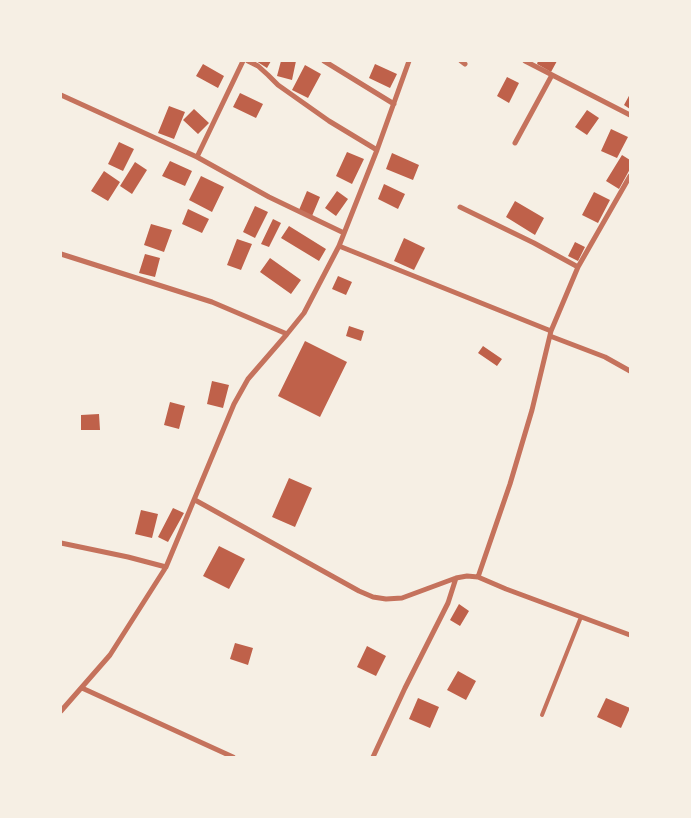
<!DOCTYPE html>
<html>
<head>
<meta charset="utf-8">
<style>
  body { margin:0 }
  #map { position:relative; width:691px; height:818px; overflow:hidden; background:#f6efe4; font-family:Commissioner,sans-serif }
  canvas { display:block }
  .frame { position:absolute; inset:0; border:62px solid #f6efe4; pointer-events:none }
</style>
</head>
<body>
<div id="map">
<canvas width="691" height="818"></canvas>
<div class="frame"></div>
</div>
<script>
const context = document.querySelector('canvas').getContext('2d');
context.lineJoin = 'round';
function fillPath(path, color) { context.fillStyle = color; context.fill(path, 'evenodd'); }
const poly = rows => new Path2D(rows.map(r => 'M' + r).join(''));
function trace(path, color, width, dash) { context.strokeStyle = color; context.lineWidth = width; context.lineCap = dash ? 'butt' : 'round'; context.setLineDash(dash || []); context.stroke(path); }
fillPath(poly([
  [256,61,271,61,267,68],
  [281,61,296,61,292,80,277,76],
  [538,61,557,61,551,72,537,64],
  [203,64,224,76,218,88,196,76],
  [375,64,397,74,390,88,369,78],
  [305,65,321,74,308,98,292,90],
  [507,77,519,83,509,103,497,96],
  [240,93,263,104,256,118,233,107],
  [630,94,630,109,624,105],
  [169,106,185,112,174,139,158,133],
  [194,109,209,123,198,134,183,120],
  [587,110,599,118,587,135,575,127],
  [611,129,628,137,617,158,601,151],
  [119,142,134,149,123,171,108,164],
  [347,152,364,159,352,184,336,176],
  [392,153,419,165,413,180,386,169],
  [622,155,630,160,630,169,619,189,606,181],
  [170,161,192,171,185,186,162,176],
  [135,162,147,170,132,194,120,186],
  [104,171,120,182,108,201,91,191],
  [201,176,224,187,212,212,189,200],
  [384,184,405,194,398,209,378,199],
  [307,191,320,197,312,216,299,210],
  [337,191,348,199,336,216,325,208],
  [594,192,610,200,598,223,582,215],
  [515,201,544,218,535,235,506,217],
  [255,206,268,212,255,238,243,232],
  [188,209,209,219,202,233,182,224],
  [273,219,281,223,269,247,261,244],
  [151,224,172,230,164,252,144,245],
  [289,226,326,249,319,261,281,238],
  [404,238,425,248,414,270,394,261],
  [237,239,252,244,241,270,227,265],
  [575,242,585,247,578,261,568,256],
  [145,254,160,258,155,277,139,273],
  [270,258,301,280,291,294,260,272],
  [338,276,352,282,346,295,332,289],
  [349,326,364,331,361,341,346,336],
  [305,341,347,362,320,417,278,396],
  [483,346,502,359,497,366,478,353],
  [212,381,229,385,223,408,207,404],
  [170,402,185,406,179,429,164,425],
  [99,414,100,430,81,430,81,415],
  [289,478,312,488,295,527,272,517],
  [173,508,184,513,168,542,158,537],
  [141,510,158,514,152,538,135,534],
  [219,546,245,559,229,589,203,576],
  [459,604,469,611,460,626,450,620],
  [235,643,253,648,248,665,230,659],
  [367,646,386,656,376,676,357,667],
  [458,671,476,681,466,700,447,690],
  [418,698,439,707,430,728,409,719],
  [606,698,630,708,621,728,597,717]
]), '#bf614a');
trace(poly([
  [542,715,581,617]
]), '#c5725c', 4);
trace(poly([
  [248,61,258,66,268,75,278,85,329,121,377,150],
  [324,61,394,104],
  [461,61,465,64],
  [525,61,630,115],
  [61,95,197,157,269,197,344,233],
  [515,143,552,75],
  [197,157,243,61],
  [460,207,534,243,578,267],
  [339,246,551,331],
  [61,254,212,302,287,334],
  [550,336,605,357,630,371],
  [195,500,359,591,373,597,386,599,402,598,456,578,467,576,478,577,506,589,630,635],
  [61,543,128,557,166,567],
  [478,577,510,484,532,410,551,331,578,267,630,176],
  [82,688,233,757],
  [61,711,110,655,166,567,234,404,248,379,287,334,304,313,339,246,377,150,409,61],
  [373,757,405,688,448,603,456,578]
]), '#c5725c', 5);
</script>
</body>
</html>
